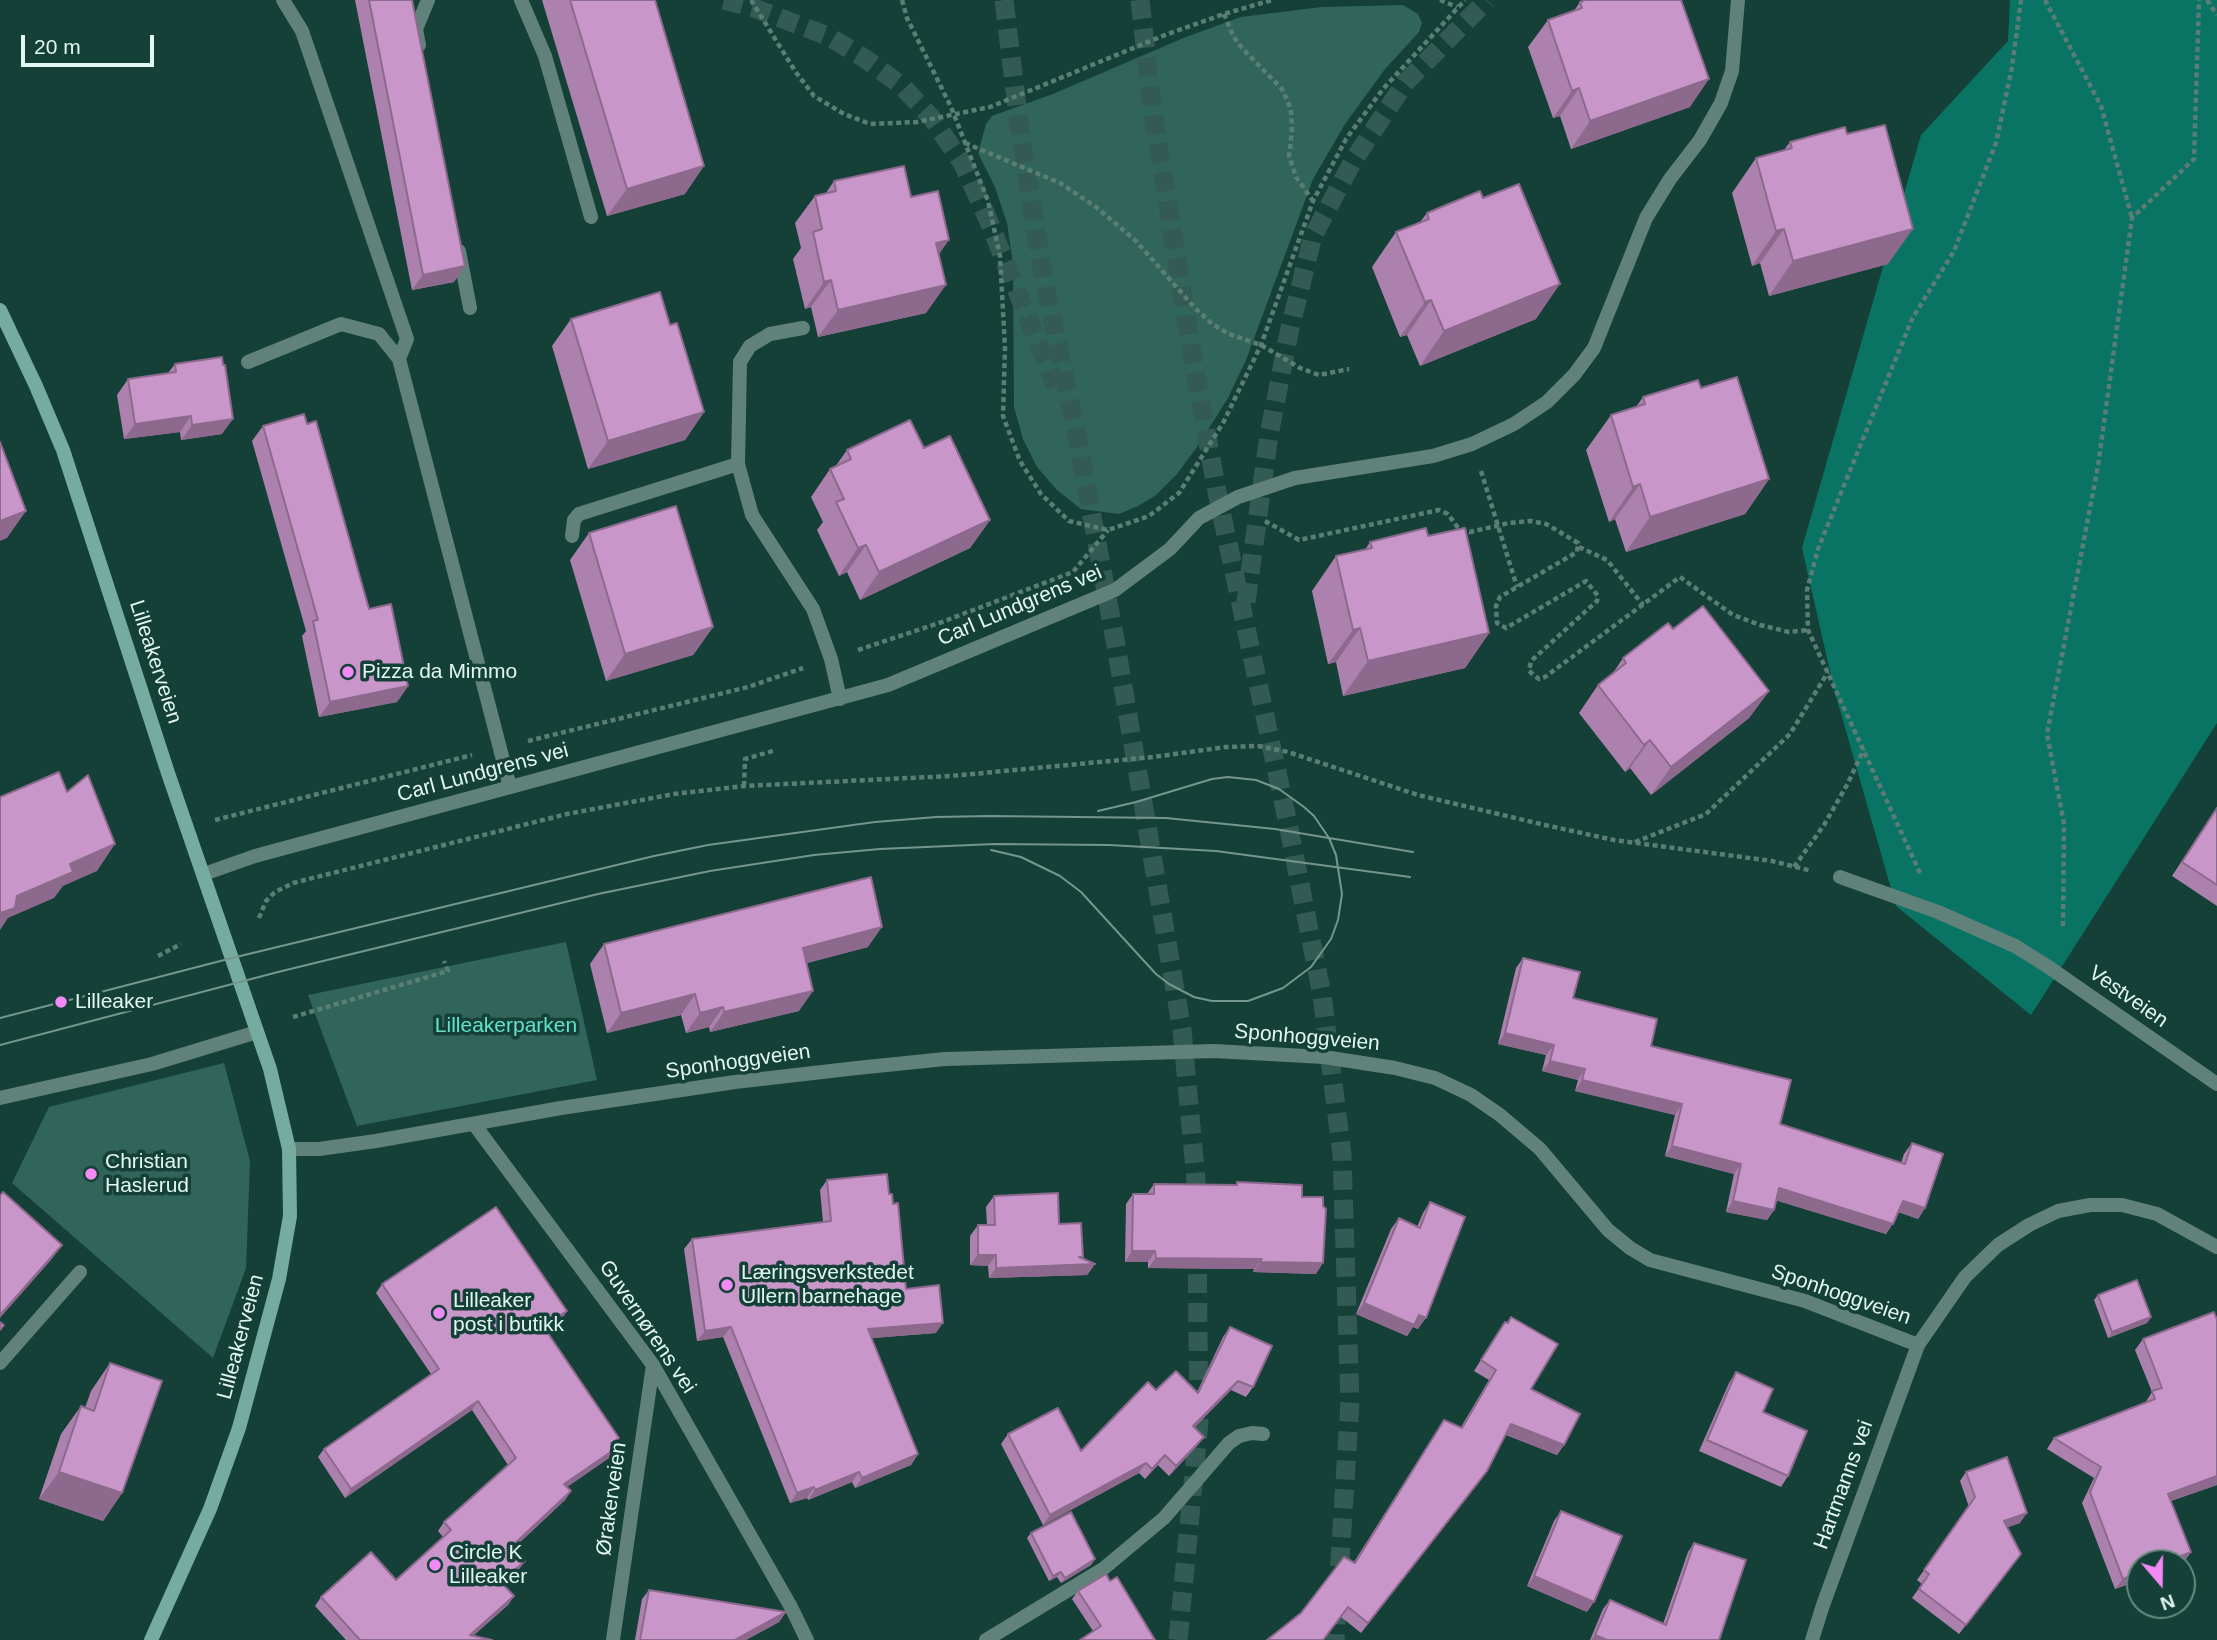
<!DOCTYPE html>
<html>
<head>
<meta charset="utf-8">
<style>
  body { margin:0 }
  #map { position:relative; width:2217px; height:1640px; overflow:hidden; background:#154037; font-family:Arial,sans-serif }
  canvas { display:block }
  .north { position:absolute; left:2126px; top:1549px; width:70px; height:70px; box-sizing:border-box; background:#154037; border:2px solid #678981; border-radius:50%; rotate:160deg; font-size:19px; font-weight:700; line-height:28px; text-align:center; color:#e1f7f1 }
  .north::after { content:''; display:block; margin:auto; width:24px; height:32px; background:#f18af4; clip-path:polygon(50% 0,100% 100%,50% 72%,0 100%) }
  .scale { position:absolute; left:21px; top:35px; width:133px; height:32px; box-sizing:border-box; border:4px solid #e1f7f1; border-top:0; padding-left:9px; font-size:21px; line-height:24px; white-space:nowrap; color:#e1f7f1; -webkit-text-stroke:5px #154037; paint-order:stroke }
</style>
</head>
<body>
<div id="map">
<canvas width="2217" height="1640"></canvas>
<div class="north">N</div>
<div class="scale">20 m</div>
</div>
<script>
const context = document.querySelector('canvas').getContext('2d');
context.lineJoin = 'round';
function fillPath(path, color) { context.fillStyle = color; context.fill(path, 'evenodd'); }
const poly = rows => new Path2D(rows.map(r => 'M' + r).join(''));
function trace(path, color, width, dash) { context.strokeStyle = color; context.lineWidth = width; context.lineCap = dash ? 'butt' : 'round'; context.setLineDash(dash || []); context.stroke(path); }
function drawText(font, color, halo, rows, align = 'center') {
  context.font = font + ' Arial,sans-serif'; context.lineWidth = 7; context.setLineDash([]); context.textBaseline = 'middle'; context.strokeStyle = halo; context.fillStyle = color; for (const [text, x, y, turn = 0] of rows) {
    context.save(); context.translate(x, y); context.rotate((+turn || 0) * Math.PI / 180); context.textAlign = isNaN(turn) ? turn : align; if (halo) context.strokeText(text, 0, 0); context.fillText(text, 0, 0); context.restore();
  }
}
fillPath(poly([
  [1403,5,1418,14,1422,23,1419,32,1385,69,1345,124,1313,179,1246,360,1228,398,1197,447,1177,474,1155,496,1138,506,1119,514,1081,509,1057,490,1037,467,1023,439,1014,407,1013,263,1007,223,995,187,978,153,986,124,992,116,1053,94,1186,37,1241,17,1322,7],
  [566,942,597,1080,357,1126,308,995],
  [224,1063,250,1161,246,1268,213,1358,12,1183,49,1107]
]), '#32655a');
fillPath(poly([
  [2010,0,2217,0,2217,723,2031,1015,1896,906,1834,689,1802,548,1921,135,2008,41]
]), '#097463');
trace(poly([
  [724,0,754,8,828,36,864,58,902,86,931,117,963,164,987,217,1059,395],
  [1004,0,1020,131,1043,275,1078,441,1115,640,1182,1030,1196,1180,1196,1211],
  [1140,0,1152,107,1195,372,1218,497,1287,819,1322,995,1342,1155,1350,1402,1335,1640],
  [1246,602,1269,435,1290,328,1313,236,1353,161,1405,83,1487,0],
  [1178,1640,1199,1422,1197,1245]
]), '#345b53', 19, [19, 10]);
trace(poly([
  [751,0,795,71,814,96,844,114,870,124,917,122,990,107,1165,35,1224,14,1272,0],
  [902,0,907,18,951,107,988,201,1000,256,1005,348,1003,416,1020,461,1041,494,1069,521,1108,530,1149,516,1179,493,1223,423,1261,345,1313,201,1346,139,1383,89,1465,0],
  [1440,0,1457,7],
  [2045,0,2101,106,2132,218],
  [2207,0,2217,15],
  [1224,14,1233,36,1242,48,1282,89,1291,109,1292,132,1289,156,1296,177,1313,201],
  [965,143,1060,183,1096,207,1136,241,1195,308,1212,324,1229,334,1261,345,1300,368,1319,375,1349,369],
  [1481,471,1517,587],
  [1265,521,1299,540,1439,510,1448,514,1458,528,1470,532,1509,523,1531,521,1546,524,1558,531,1578,543,1577,552,1500,597,1496,606,1497,623,1506,628,1586,581,1598,596,1597,601,1531,661,1529,671,1539,679,1545,677,1680,577,1733,615,1760,625,1789,632,1808,630],
  [1579,547,1607,560,1643,605],
  [858,650,942,622,1073,572,1108,530],
  [528,741,748,687,803,668],
  [744,786,745,759,776,750],
  [215,820,472,755],
  [1635,842,1706,814,1790,734,1828,672],
  [1794,867,1824,825,1848,783,1864,749],
  [1920,873,1808,630,1807,590,1818,549,1912,319,1954,251,1996,143,2012,67,2021,0],
  [259,918,266,901,275,892,293,883,567,814,674,794,744,786,951,776,1153,757,1226,747,1258,746,1288,752,1418,795,1545,825,1614,840,1772,861,1812,871],
  [2063,926,2064,824,2047,734,2098,466,2132,218,2194,159,2199,0],
  [158,956,181,944],
  [293,1017,448,971,444,961]
]), '#5a7e76', 4.5, [5, 3.5]);
trace(poly([
  [283,0,302,31,407,339,399,359],
  [521,0,545,56,591,217],
  [419,45,416,29,428,0],
  [459,251,470,308],
  [803,328,770,334,750,346,740,362,738,464,752,515,813,609,831,659,840,699],
  [248,362,341,324,379,334,399,359,510,787],
  [572,536,574,520,579,514,738,464],
  [1840,877,1938,912,2015,946],
  [0,1363,80,1272],
  [986,1640,1103,1569,1164,1518,1229,1443,1239,1436,1252,1433,1263,1434]
]), '#61827a', 14);
trace(poly([
  [204,874,255,856,888,685,1115,590,1170,549,1199,518,1238,497,1295,478,1433,456,1472,444,1514,424,1547,402,1574,375,1594,348,1646,218,1670,179,1700,140,1721,103,1732,71,1738,0],
  [2015,946,2047,966,2217,1084],
  [0,1098,152,1064,257,1032],
  [474,1124,653,1365,791,1607,807,1640],
  [289,1149,319,1149,376,1141,561,1108,735,1082,857,1068,945,1059,1214,1051,1324,1057,1395,1068,1435,1078,1471,1095,1500,1115,1540,1149,1608,1230,1630,1248,1650,1260,1805,1301,1918,1345,1965,1277,1998,1245,2029,1225,2058,1211,2090,1205,2122,1205,2157,1214,2217,1247],
  [613,1640,653,1365],
  [1812,1640,1823,1605,1918,1345]
]), '#61827a', 14);
trace(poly([
  [0,310,36,386,63,450,168,773,270,1069,289,1149,290,1216,279,1279,239,1428,210,1509,151,1640]
]), '#75ac9f', 14);
trace(poly([
  [991,850,1021,857,1060,876,1081,892,1156,974,1169,984,1194,997,1212,1001,1248,1001,1283,988,1311,967,1331,939,1338,920,1342,894,1336,855,1329,838,1314,816,1304,807,1279,789,1256,780,1228,777,1212,779,1136,802,1098,811],
  [0,1018,232,958,654,856,708,845,875,822,936,817,990,816,1166,818,1275,829,1413,852],
  [0,1045,278,972,598,894,710,871,814,855,880,849,994,844,1109,845,1216,851,1410,877]
]), '#75968f', 2);
fillPath(poly([
  [355,0,412,0,454,282,412,290],
  [542,0,655,0,685,194,607,216],
  [1580,2,1690,107,1571,149,1560,116,1553,118,1528,47,1548,20,1574,11],
  [1790,142,1888,264,1769,296,1760,263,1752,266,1732,193,1756,158,1784,150],
  [834,181,911,197,939,255,926,313,818,337,811,307,805,309,793,259,801,248,795,223,815,196,826,193],
  [1483,198,1536,319,1420,366,1407,335,1400,337,1372,267,1396,232,1420,222,1427,213],
  [571,319,670,325,704,412,685,440,588,469,552,346],
  [175,364,222,434,181,440,180,432,124,439,117,395,128,379,168,373],
  [1701,388,1769,479,1745,514,1626,552,1615,519,1609,522,1586,450,1611,415,1636,407,1643,397],
  [263,426,408,686,397,702,319,717,302,636,306,631,252,441],
  [924,448,990,520,970,548,860,600,847,572,839,576,817,530,823,522,811,497,830,469,835,467,847,450],
  [589,533,713,627,693,655,606,681,570,560],
  [1428,536,1489,633,1465,668,1343,696,1336,662,1328,664,1312,591,1336,556,1365,550,1370,542],
  [1673,629,1769,691,1749,718,1651,795,1630,768,1625,772,1579,713,1598,685,1611,676,1623,658],
  [2217,807,2217,906,2172,876],
  [604,944,868,947,806,963,799,1011,710,1032,709,1027,686,1033,681,1015,607,1033,590,964],
  [1523,958,1573,998,1780,1124,1901,1163,1904,1154,1912,1143,1925,1208,1918,1219,1898,1212,1886,1234,1776,1200,1774,1210,1767,1220,1726,1212,1734,1174,1665,1156,1675,1115,1575,1091,1578,1080,1542,1071,1546,1055,1498,1044,1516,968],
  [827,1180,889,1194,893,1204,906,1289,936,1333,872,1338,918,1454,911,1465,855,1488,852,1482,808,1500,807,1498,790,1503,723,1337,697,1341,684,1249,692,1239,823,1222,820,1190],
  [1237,1182,1302,1197,1316,1274,1253,1272,1254,1269,1148,1268,1148,1262,1125,1262,1126,1204,1133,1194,1147,1194,1154,1184,1236,1185],
  [994,1196,1059,1224,1083,1257,1082,1258,1095,1264,1087,1275,989,1278,988,1266,970,1265,970,1236,978,1225,987,1225,986,1207],
  [1430,1202,1418,1329,1413,1327,1407,1336,1356,1314,1391,1229,1399,1218,1417,1227,1423,1213],
  [382,1284,567,1311,561,1320,545,1330,613,1446,609,1458,567,1487,571,1491,565,1500,514,1548,525,1561,519,1569,503,1584,514,1596,508,1605,473,1636,492,1640,346,1640,315,1606,321,1597,396,1580,443,1537,438,1531,444,1522,508,1465,472,1410,345,1498,318,1457,324,1449,431,1374,376,1293],
  [2098,1295,2151,1317,2147,1323,2108,1338,2094,1300],
  [1511,1317,1531,1389,1564,1445,1557,1455,1506,1435,1487,1471,1480,1481,1361,1633,1341,1617,1301,1613,1354,1562,1444,1420,1461,1427,1489,1380,1474,1371,1498,1332,1505,1322,1507,1323],
  [1230,1327,1253,1387,1246,1397,1231,1390,1194,1428,1197,1446,1169,1476,1158,1465,1145,1479,1139,1473,1043,1525,1001,1444,1008,1434,1081,1451,1156,1390,1197,1392,1223,1337],
  [2143,1339,2217,1485,2171,1501,2191,1552,2183,1563,2140,1563,2140,1580,2115,1589,2082,1503,2094,1478,2047,1449,2054,1438,2145,1403,2152,1392,2135,1350],
  [110,1363,122,1493,103,1521,39,1499,61,1434,81,1406,85,1408,91,1391],
  [1736,1372,1763,1412,1788,1476,1781,1487,1699,1451,1729,1383],
  [1966,1472,2020,1523,2007,1527,2014,1563,1959,1634,1912,1598,1922,1584,1917,1580,1969,1507,1960,1481],
  [1561,1511,1587,1612,1527,1586,1554,1521],
  [1031,1533,1095,1559,1091,1565,1061,1583,1057,1577,1049,1581,1027,1538],
  [1694,1543,1719,1640,1590,1640,1603,1609,1610,1600,1663,1624,1688,1552],
  [1110,1581,1155,1640,1093,1631,1072,1599,1078,1591],
  [649,1590,786,1612,779,1622,746,1640,635,1640,642,1599]
]), '#ac81ad');
fillPath(poly([
  [1709,79,1690,107,1571,149,1590,121],
  [1579,88,1560,116,1553,118,1572,91],
  [704,166,685,194,607,216,627,189],
  [1784,229,1760,263,1752,266,1776,231],
  [1913,229,1888,264,1769,296,1793,261],
  [949,240,930,267,936,243],
  [465,266,454,282,412,290,423,275],
  [831,280,811,307,805,309,824,282],
  [1560,284,1536,319,1420,366,1444,331],
  [946,285,926,313,818,337,838,310],
  [1431,300,1407,335,1400,337,1425,302],
  [704,412,685,440,588,469,608,441],
  [191,416,180,432,124,439,135,424],
  [233,419,222,434,181,440,192,425],
  [1769,479,1745,514,1626,552,1650,517],
  [1640,484,1615,519,1609,522,1633,487],
  [26,511,7,538,0,541,0,521],
  [990,520,970,548,860,600,879,572],
  [866,545,847,572,839,576,858,548],
  [713,627,693,655,606,681,625,654],
  [1360,628,1336,662,1328,664,1353,630],
  [1489,633,1465,668,1343,696,1368,661],
  [408,686,397,702,319,717,330,702],
  [1769,691,1749,718,1651,795,1671,767],
  [1650,740,1630,768,1625,772,1644,745],
  [115,844,97,871,63,886,54,898,8,918,0,930,0,913,17,896,70,864],
  [882,927,868,947,789,968,803,948],
  [813,991,799,1011,710,1032,724,1012],
  [695,994,681,1015,607,1033,621,1013],
  [723,1007,709,1027,686,1033,700,1013],
  [1505,1033,1554,1045,1546,1055,1498,1044],
  [1550,1061,1585,1069,1578,1080,1542,1071],
  [1582,1080,1682,1104,1675,1115,1575,1091],
  [1672,1146,1741,1164,1734,1174,1665,1156],
  [1779,1188,1893,1224,1886,1234,1771,1199],
  [1733,1201,1774,1210,1767,1220,1726,1212],
  [1903,1201,1925,1208,1918,1219,1896,1211],
  [62,1245,51,1260,0,1318,0,1315],
  [1132,1251,1155,1251,1148,1262,1125,1262],
  [978,1255,996,1255,988,1266,970,1265],
  [1079,1257,1083,1257,1077,1265,1095,1264,1087,1275,989,1278,996,1268],
  [1156,1258,1262,1259,1254,1269,1148,1268],
  [1260,1262,1323,1263,1316,1274,1253,1272],
  [1364,1303,1419,1315,1426,1318,1418,1329,1413,1327,1407,1336,1356,1314],
  [567,1311,561,1320,537,1335,543,1326],
  [2151,1317,2147,1323,2108,1338,2112,1332],
  [943,1323,936,1333,861,1339,868,1329],
  [731,1327,723,1337,697,1341,705,1331],
  [1238,1381,1231,1390,1186,1436,1193,1426],
  [478,1401,472,1410,345,1498,351,1489],
  [1511,1424,1564,1445,1557,1455,1504,1434],
  [1204,1437,1197,1446,1169,1476,1176,1466],
  [615,1449,609,1458,558,1493,564,1484],
  [918,1454,911,1465,855,1488,862,1478],
  [1165,1455,1158,1465,1145,1479,1152,1469],
  [1146,1463,1139,1473,1043,1525,1050,1515],
  [1487,1471,1480,1481,1361,1633,1368,1623],
  [59,1472,122,1493,103,1521,39,1499],
  [859,1472,852,1482,808,1500,815,1490],
  [2217,1476,2217,1485,2161,1504,2168,1494],
  [814,1487,807,1498,790,1503,797,1493],
  [571,1491,565,1500,506,1555,512,1546],
  [2027,1513,2020,1523,1998,1531,2004,1521],
  [2191,1552,2183,1563,2163,1563],
  [1095,1559,1091,1565,1061,1583,1065,1578],
  [525,1561,519,1569,495,1591,501,1582],
  [1061,1572,1057,1577,1049,1581,1053,1576],
  [2140,1572,2140,1580,2115,1589,2123,1579],
  [1534,1576,1594,1602,1587,1612,1527,1586],
  [514,1596,508,1605,468,1640,470,1635],
  [786,1612,779,1622,746,1640,735,1640],
  [1595,1635,1607,1640,1591,1640]
]), '#8c698d');
const building = poly([
  [369,0,412,0,465,266,423,275,369,0],
  [570,0,655,0,704,166,627,189,570,0],
  [1585,0,1681,0,1709,79,1590,121,1579,88,1572,91,1548,20,1582,8,1580,2,1585,0],
  [1885,125,1913,229,1793,261,1784,229,1776,231,1756,158,1792,148,1790,142,1845,127,1847,134,1885,125],
  [904,166,911,197,938,191,949,240,936,243,946,285,838,310,831,280,824,282,813,232,822,229,815,196,836,191,834,181,904,166],
  [1519,184,1560,284,1444,331,1431,300,1425,302,1396,232,1429,219,1427,213,1480,191,1483,198,1519,184],
  [660,292,670,325,677,323,704,412,608,441,571,319,660,292],
  [222,357,223,365,225,365,233,419,192,425,191,416,135,424,128,379,176,372,175,364,222,357],
  [1737,377,1769,479,1650,517,1640,484,1633,487,1611,415,1645,404,1643,397,1698,380,1701,388,1737,377],
  [304,414,307,424,316,421,369,609,391,604,408,686,330,702,313,621,318,620,263,426,304,414],
  [910,420,924,448,950,436,990,520,879,572,866,545,858,548,836,502,844,499,830,469,851,459,847,450,910,420],
  [0,442,26,511,0,521,0,442],
  [676,506,713,627,625,654,589,533,676,506],
  [1426,528,1428,536,1465,528,1489,633,1368,661,1360,628,1353,630,1336,556,1372,548,1370,542,1426,528],
  [1703,606,1769,691,1671,767,1650,740,1644,745,1598,685,1626,663,1623,658,1668,623,1673,629,1703,606],
  [59,772,67,792,88,775,115,844,70,864,73,872,17,896,15,908,0,913,0,797,59,772],
  [2217,808,2217,885,2182,862,2217,808],
  [871,877,882,927,803,948,813,991,724,1012,723,1007,700,1013,695,994,621,1013,604,944,871,877],
  [1523,958,1580,972,1573,998,1657,1019,1651,1046,1791,1080,1780,1124,1905,1164,1912,1143,1943,1154,1925,1208,1903,1201,1893,1224,1779,1188,1774,1210,1733,1201,1741,1164,1672,1146,1682,1104,1582,1080,1585,1069,1550,1061,1554,1045,1505,1033,1523,958],
  [887,1174,889,1194,892,1194,893,1204,898,1203,906,1289,939,1285,943,1323,868,1329,918,1454,862,1478,859,1472,815,1490,814,1487,797,1493,731,1327,705,1331,692,1239,831,1221,827,1180,887,1174],
  [1237,1182,1302,1185,1302,1197,1323,1197,1323,1206,1326,1209,1323,1263,1260,1262,1262,1259,1156,1258,1155,1251,1132,1251,1133,1194,1154,1194,1154,1184,1237,1185,1237,1182],
  [3,1192,62,1245,0,1315,0,1196,3,1192],
  [1058,1193,1059,1224,1081,1223,1083,1257,1079,1257,1095,1264,996,1268,996,1255,978,1255,978,1225,995,1225,994,1196,1058,1193],
  [1430,1202,1465,1217,1426,1318,1419,1315,1414,1325,1364,1303,1399,1218,1420,1228,1430,1202],
  [496,1207,567,1311,543,1326,619,1438,611,1443,615,1449,564,1484,571,1491,512,1546,525,1561,501,1582,514,1596,470,1635,492,1640,360,1640,321,1597,371,1552,396,1580,451,1530,444,1522,516,1458,478,1401,351,1489,324,1449,439,1369,382,1284,496,1207],
  [2137,1280,2151,1317,2112,1332,2098,1295,2137,1280],
  [2214,1312,2217,1320,2217,1476,2168,1494,2191,1552,2163,1563,2140,1563,2140,1572,2123,1579,2090,1492,2101,1467,2054,1438,2155,1399,2152,1391,2162,1388,2143,1339,2214,1312],
  [1511,1317,1558,1344,1531,1389,1580,1414,1564,1445,1511,1424,1487,1471,1368,1623,1348,1607,1323,1640,1267,1640,1301,1613,1344,1557,1355,1563,1444,1420,1462,1428,1496,1370,1481,1360,1505,1322,1508,1323,1511,1317],
  [0,1322,4,1325,0,1330,0,1322],
  [1230,1327,1272,1346,1253,1387,1238,1381,1193,1426,1204,1437,1176,1466,1165,1455,1152,1469,1146,1463,1050,1515,1008,1434,1058,1408,1081,1451,1148,1382,1156,1390,1176,1371,1198,1393,1230,1327],
  [110,1363,162,1381,122,1493,59,1472,81,1406,94,1411,110,1363],
  [1736,1372,1773,1389,1763,1412,1807,1431,1788,1476,1707,1440,1736,1372],
  [2007,1457,2027,1513,2004,1521,2021,1554,1966,1625,1919,1589,1929,1574,1924,1570,1975,1497,1966,1472,2007,1457],
  [1561,1511,1622,1536,1594,1602,1534,1576,1561,1511],
  [1071,1512,1095,1559,1065,1578,1061,1572,1053,1576,1031,1533,1071,1512],
  [1694,1543,1746,1560,1719,1640,1607,1640,1595,1635,1610,1600,1666,1625,1694,1543],
  [1106,1574,1110,1581,1117,1577,1155,1640,1080,1640,1101,1626,1078,1591,1106,1574],
  [649,1590,786,1612,735,1640,640,1640,649,1590]
]);
fillPath(building, '#c896c9');
trace(building, '#8c698d', 2);
for (const [x, y, r, color] of [
  [348,672,7,"#f18af4"],
  [61,1002,7,"#f18af4"],
  [91,1174,7,"#f18af4"],
  [727,1285,7,"#f18af4"],
  [439,1313,7,"#f18af4"],
  [435,1565,7,"#f18af4"]
]) { const dot = new Path2D(); dot.arc(x, y, r, 0, 2 * Math.PI); context.fillStyle = color; context.fill(dot); trace(dot, '#154037', 2.5); }
drawText('21px', '#e1f7f1', '#154037', [
  ["Carl Lundgrens vei",1020,606,-23],
  ["Lilleakerveien",155,662,72],
  ["Carl Lundgrens vei",483,773,-15],
  ["Vestveien",2128,997,35],
  ["Sponhoggveien",1307,1038,5],
  ["Sponhoggveien",738,1062,-8],
  ["Sponhoggveien",1841,1295,19],
  ["Guvernørens vei",647,1327,56],
  ["Lilleakerveien",241,1337,-75],
  ["Hartmanns vei",1844,1485,-70],
  ["Ørakerveien",612,1499,-82]
]);
drawText('21px', '#e1f7f1', '#154037', [
  ["Pizza da Mimmo",362,672],
  ["Lilleaker",75,1002],
  ["Christian",105,1162],
  ["Haslerud",105,1186],
  ["Læringsverkstedet",741,1273],
  ["Ullern barnehage",741,1297],
  ["Lilleaker",453,1301],
  ["post i butikk",453,1325],
  ["Circle K",449,1553],
  ["Lilleaker",449,1577]
], 'left');
drawText('21px', '#62e2c8', '#154037', [
  ["Lilleakerparken",506,1026]
]);
</script>
</body>
</html>
